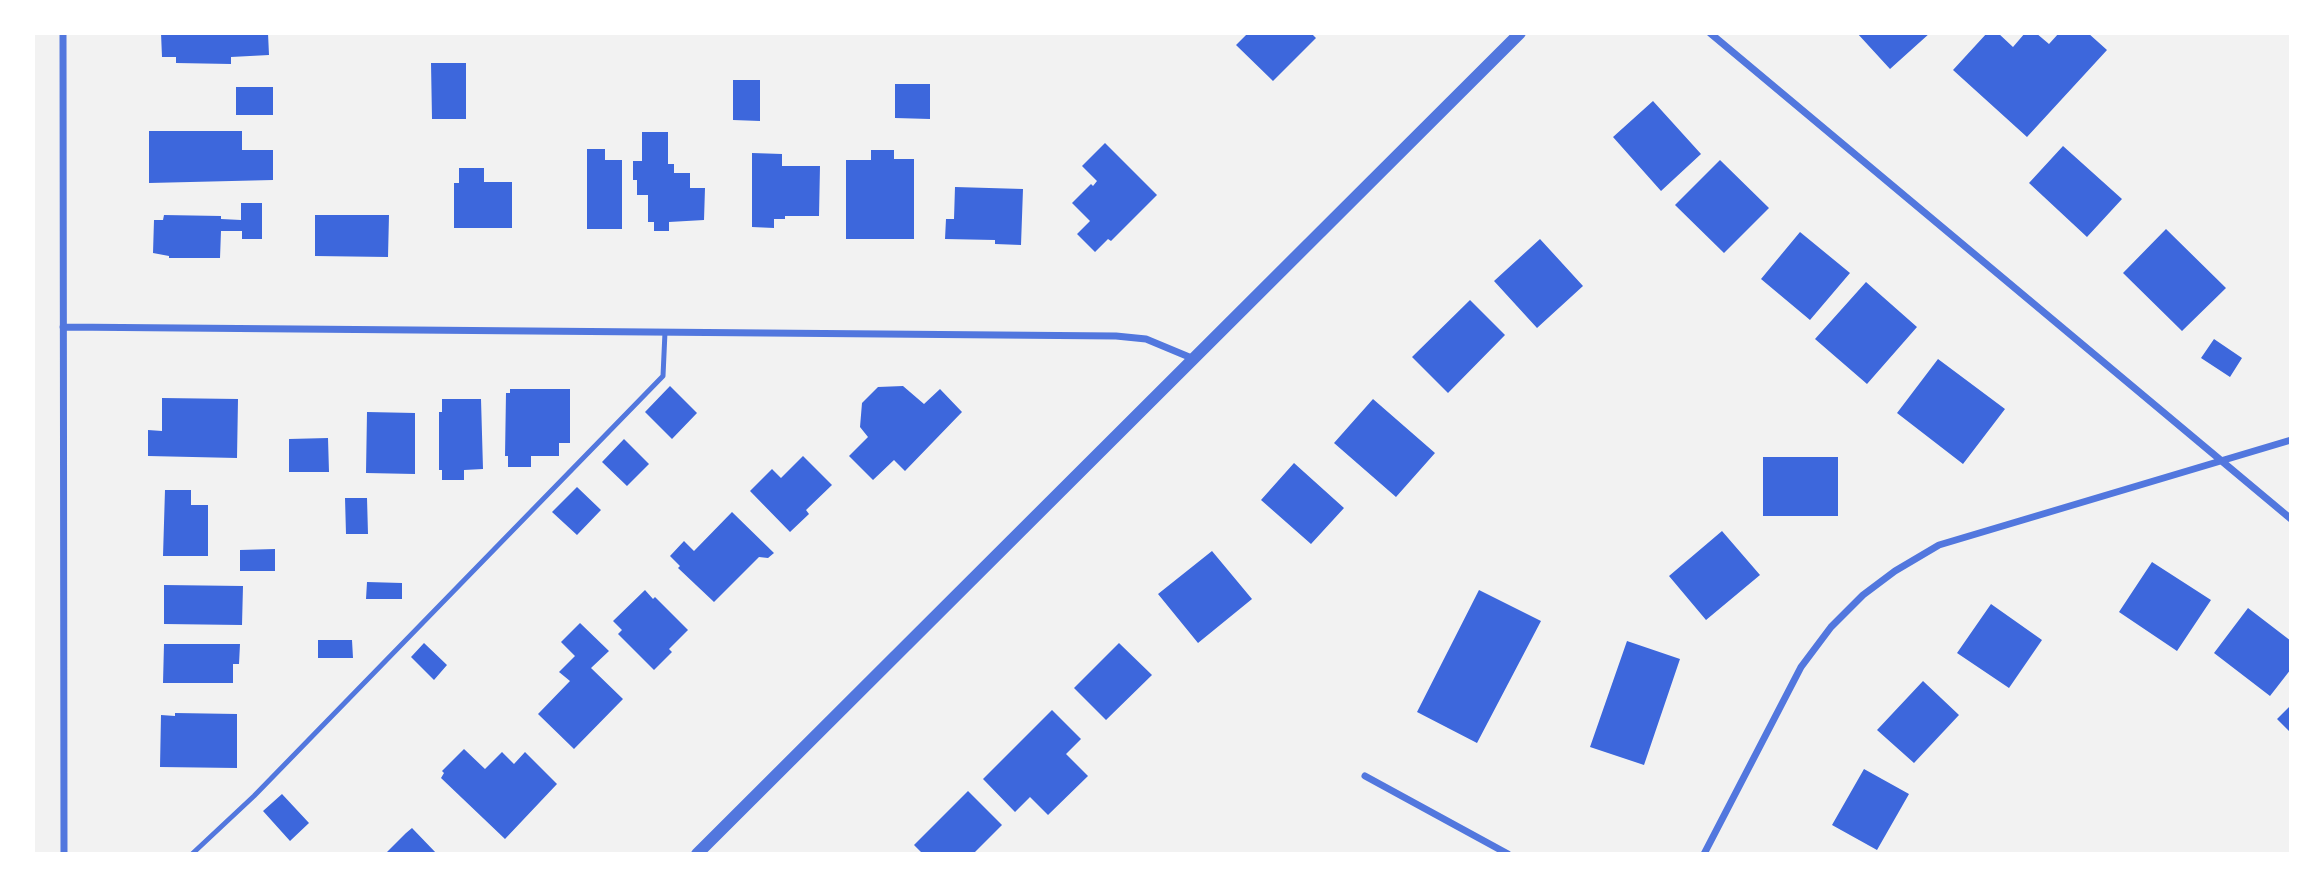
<!DOCTYPE html>
<html>
<head>
<meta charset="utf-8">
<style>
  body { margin:0 }
  #map { position:relative; width:2324px; height:887px; overflow:hidden; background:#f2f2f2; font-family:"Open Sans",sans-serif }
  canvas { display:block }
  .frame { position:absolute; inset:0; border:35px solid #fff; pointer-events:none }
</style>
</head>
<body>
<div id="map">
<canvas width="2324" height="887"></canvas>
<div class="frame"></div>
</div>
<script>
const context = document.querySelector('canvas').getContext('2d');
context.lineJoin = 'round';
function fillPath(path, color) { context.fillStyle = color; context.fill(path, 'evenodd'); }
const poly = rows => new Path2D(rows.map(r => 'M' + r).join(''));
function trace(path, color, width, dash) { context.strokeStyle = color; context.lineWidth = width; context.lineCap = dash ? 'butt' : 'round'; context.setLineDash(dash || []); context.stroke(path); }
fillPath(poly([
  [161,33,268,33,269,55,231,57,231,64,176,63,176,57,162,57],
  [1248,33,1311,33,1316,38,1273,81,1236,45],
  [1857,33,1930,33,1890,69],
  [1987,33,1998,33,2013,47,2025,33,2036,33,2049,44,2059,33,2088,33,2107,50,2027,137,1953,70],
  [431,63,466,63,466,119,432,119],
  [733,80,760,80,760,121,733,120],
  [895,84,930,84,930,119,895,118],
  [236,87,273,87,273,115,236,115],
  [1653,101,1701,154,1661,191,1613,137],
  [149,131,242,131,242,150,273,150,273,180,149,183],
  [642,132,668,132,668,164,674,164,674,173,690,173,690,188,705,188,704,220,669,222,669,231,654,231,654,222,648,222,648,195,637,195,637,180,633,180,633,161,642,161],
  [1105,143,1157,195,1111,241,1108,239,1095,252,1077,234,1090,221,1072,203,1091,184,1093,186,1097,181,1082,166],
  [2063,146,2122,199,2087,237,2029,183],
  [587,149,605,149,605,160,622,160,622,229,587,229],
  [871,150,894,150,894,159,914,159,914,239,846,239,846,160,871,160],
  [752,153,782,154,782,166,820,166,819,216,785,216,785,219,774,219,774,228,752,227],
  [1720,160,1769,208,1724,253,1675,205],
  [459,168,484,168,484,182,512,182,512,228,454,228,454,183,459,183],
  [955,187,1023,189,1021,245,995,244,995,240,945,239,946,219,954,219],
  [241,203,262,203,262,239,242,239,242,231,221,231,220,258,169,258,169,256,153,253,154,220,163,220,164,215,221,216,221,219,241,220],
  [315,215,389,215,388,257,315,256],
  [2166,229,2226,288,2182,331,2123,273],
  [1800,232,1850,273,1810,320,1761,279],
  [1540,239,1583,286,1537,328,1494,281],
  [1866,282,1917,327,1867,384,1815,339],
  [1470,300,1505,335,1448,393,1412,357],
  [2214,339,2242,358,2230,377,2201,358],
  [1938,359,2005,409,1963,464,1897,413],
  [670,386,697,413,672,439,645,412],
  [903,386,924,404,940,389,962,412,905,471,894,460,873,480,849,456,868,437,860,427,862,403,878,387],
  [510,389,570,389,570,443,559,443,559,456,531,456,531,467,508,467,508,456,505,456,506,393,510,393],
  [162,398,238,399,237,458,148,456,148,430,162,431],
  [442,399,481,399,483,469,464,470,464,480,442,480,442,470,439,470,439,412,442,412],
  [1373,399,1435,453,1396,497,1334,443],
  [367,412,415,413,415,474,366,473],
  [328,438,329,472,289,472,289,439],
  [624,439,649,464,627,486,602,462],
  [803,456,832,485,806,510,809,514,790,532,750,491,772,469,781,478],
  [1763,457,1838,457,1838,516,1763,516],
  [1294,463,1344,508,1311,544,1261,500],
  [577,487,601,510,577,535,552,512],
  [165,490,191,490,191,505,208,505,208,556,163,556],
  [345,498,367,498,368,534,346,534],
  [732,512,774,553,768,558,759,557,714,602,678,568,680,566,670,556,684,541,694,551],
  [1722,531,1760,575,1706,620,1669,576],
  [275,549,275,571,240,571,240,550],
  [1212,551,1252,599,1198,643,1158,594],
  [2152,562,2211,600,2177,651,2119,612],
  [367,582,402,583,402,599,366,599],
  [164,585,243,586,242,625,164,624],
  [645,590,653,599,655,597,688,630,669,649,672,652,654,670,618,634,622,630,613,621],
  [1479,590,1541,621,1477,743,1417,712],
  [1991,604,2042,640,2009,688,1957,653],
  [2248,608,2291,641,2291,669,2270,696,2214,653],
  [580,623,609,651,591,668,623,699,574,749,538,714,570,681,559,672,575,656,561,642],
  [318,640,352,640,353,658,318,658],
  [1627,641,1680,659,1644,765,1590,747],
  [424,643,447,665,434,680,411,657],
  [1119,643,1152,675,1106,720,1074,688],
  [164,644,240,644,239,664,233,664,233,683,163,683],
  [1923,681,1959,715,1914,763,1877,730],
  [2291,705,2291,733,2277,719],
  [1052,710,1081,739,1066,754,1088,776,1048,815,1030,797,1015,812,983,779],
  [175,713,237,714,237,768,160,767,161,715,175,716],
  [464,749,485,769,502,752,514,764,525,752,557,784,505,839,441,778,444,773,442,771],
  [1864,769,1909,794,1877,850,1832,825],
  [968,791,1002,825,973,854,923,854,914,845],
  [282,794,309,823,290,841,263,811],
  [412,828,437,854,385,854,406,833]
]), '#3d67dc');
trace(poly([
  [192,854,254,796,663,376,665,332]
]), '#5277de', 5);
trace(poly([
  [63,33,64,854],
  [1710,33,2291,519],
  [63,327,1116,336,1146,339,1194,359],
  [1365,776,1508,854],
  [1704,854,1801,667,1831,627,1863,595,1895,571,1939,545,2291,440]
]), '#5277de', 7);
trace(poly([
  [697,854,1520,33]
]), '#5277de', 12);
</script>
</body>
</html>
